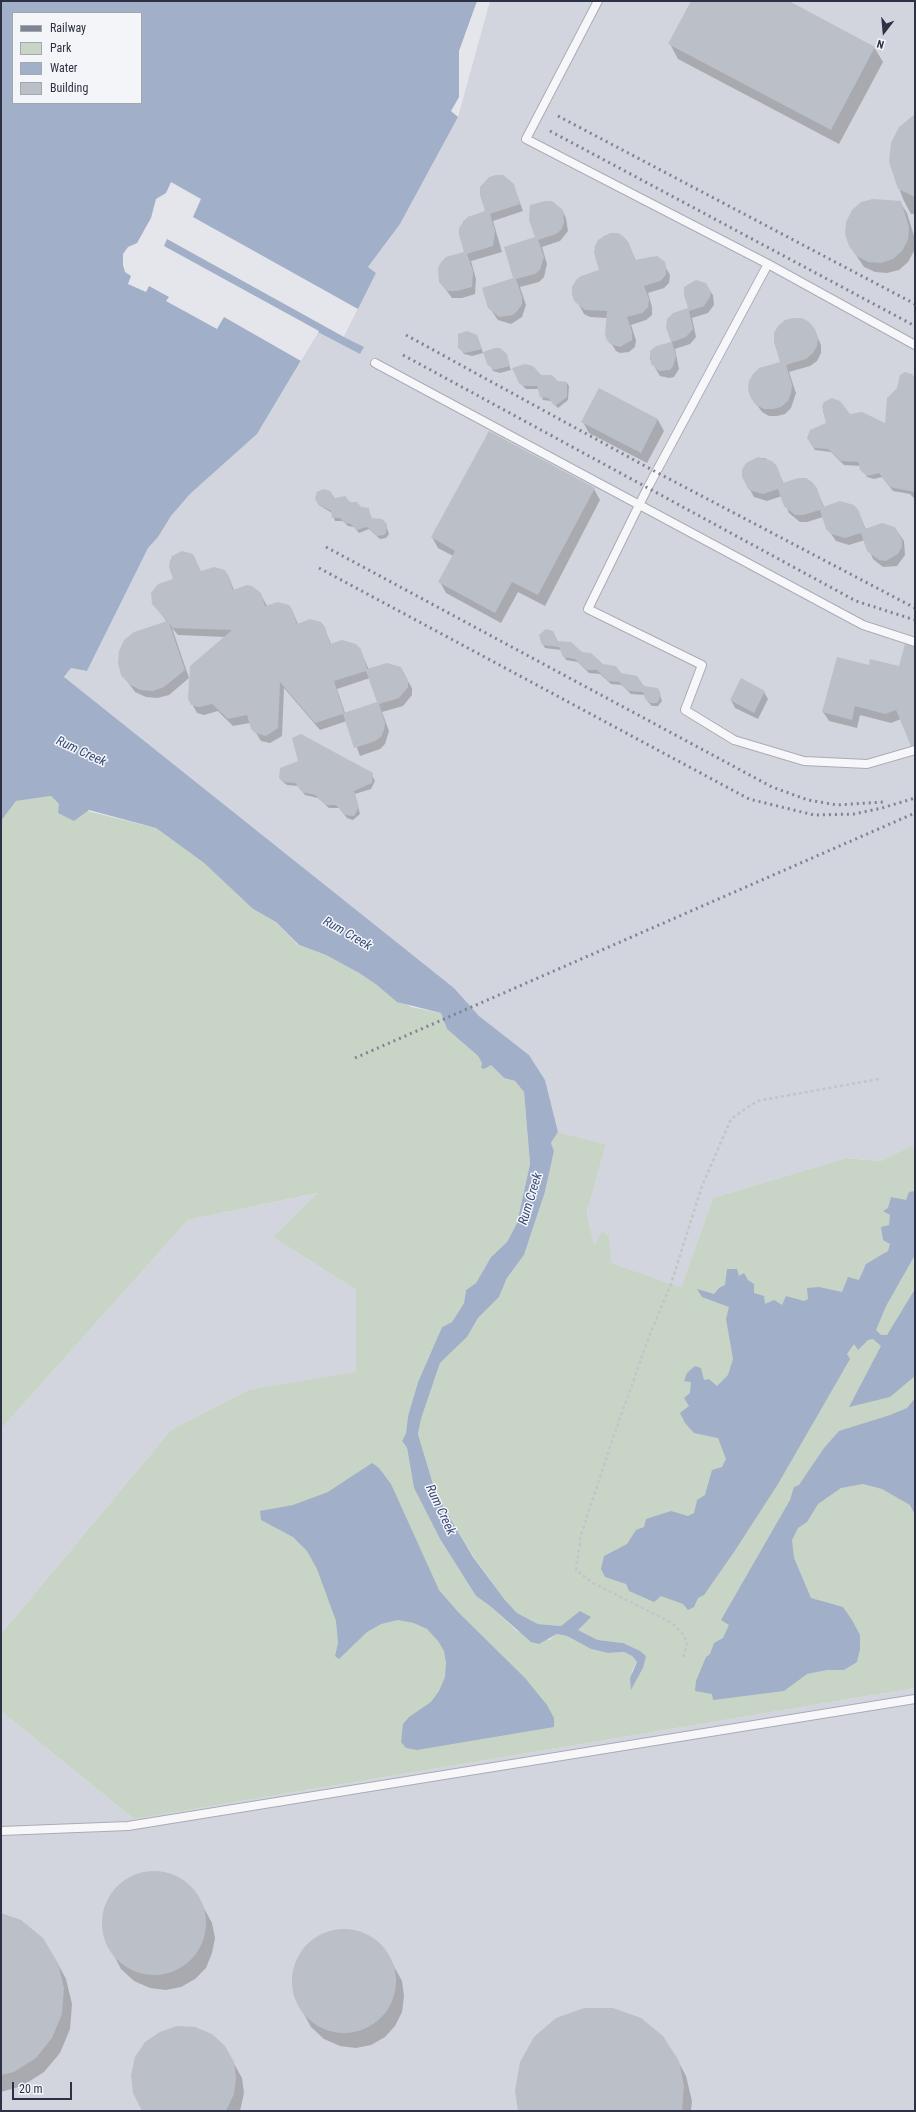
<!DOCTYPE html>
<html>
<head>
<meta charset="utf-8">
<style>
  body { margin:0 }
  #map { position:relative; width:916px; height:2112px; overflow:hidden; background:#e4e6eb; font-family:"Roboto Condensed",sans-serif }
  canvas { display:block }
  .frame { position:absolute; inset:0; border:2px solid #2c3243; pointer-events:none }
  .legend { position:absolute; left:12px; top:12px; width:130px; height:92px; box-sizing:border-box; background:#f4f5f9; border:1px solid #a4a7b0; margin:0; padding:5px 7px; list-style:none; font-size:12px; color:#2c3243 }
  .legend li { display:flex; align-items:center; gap:8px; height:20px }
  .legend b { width:20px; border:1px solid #a4a7b0 }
  .north { position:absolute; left:864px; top:12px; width:40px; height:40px; -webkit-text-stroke:3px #f4f5f9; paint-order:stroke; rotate:196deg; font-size:11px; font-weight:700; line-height:16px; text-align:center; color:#2c3243 }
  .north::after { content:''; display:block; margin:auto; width:14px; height:18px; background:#2c3243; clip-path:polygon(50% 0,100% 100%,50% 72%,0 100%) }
  .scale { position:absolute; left:12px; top:2082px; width:60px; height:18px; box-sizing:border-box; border:2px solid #2c3243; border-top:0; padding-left:5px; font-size:12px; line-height:14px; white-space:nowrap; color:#2c3243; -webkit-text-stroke:3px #f4f5f9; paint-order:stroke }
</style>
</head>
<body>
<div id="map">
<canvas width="916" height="2112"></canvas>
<div class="frame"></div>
<ul class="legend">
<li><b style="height:5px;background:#7e8494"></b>Railway</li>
<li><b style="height:11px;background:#c8d5c6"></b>Park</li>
<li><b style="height:11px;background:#a1afc9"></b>Water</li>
<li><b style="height:11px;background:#bbbfc8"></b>Building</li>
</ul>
<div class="north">N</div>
<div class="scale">20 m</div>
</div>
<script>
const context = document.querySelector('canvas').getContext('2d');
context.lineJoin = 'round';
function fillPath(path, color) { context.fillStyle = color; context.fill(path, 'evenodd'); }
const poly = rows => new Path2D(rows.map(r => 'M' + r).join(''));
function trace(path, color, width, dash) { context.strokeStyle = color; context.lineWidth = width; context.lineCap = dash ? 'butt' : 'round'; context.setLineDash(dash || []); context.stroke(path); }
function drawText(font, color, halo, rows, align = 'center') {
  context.font = font + ' "Roboto Condensed",sans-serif'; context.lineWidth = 3; context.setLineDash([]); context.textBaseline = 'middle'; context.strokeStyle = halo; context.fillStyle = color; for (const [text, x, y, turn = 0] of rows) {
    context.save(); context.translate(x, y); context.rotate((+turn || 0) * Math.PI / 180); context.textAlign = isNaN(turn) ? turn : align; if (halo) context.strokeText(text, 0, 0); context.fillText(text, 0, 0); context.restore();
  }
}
fillPath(poly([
  [490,1,915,1,915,1144,881,1161,846,1158,713,1198,681,1289,612,1263,609,1236,594,1247,587,1212,606,1144,558,1132,545,1080,529,1055,479,1016,454,988,64,678,71,668,87,671,148,547,158,537,171,516,190,494,257,434,319,331,360,354,363,347,344,337,376,273,368,267,400,224,458,117],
  [319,1193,273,1237,356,1290,356,1373,248,1390,171,1430,1,1634,1,1429,188,1220],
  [915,1688,915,2111,1,2111,1,1711,134,1819]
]), '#d2d5dd');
fillPath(poly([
  [51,796,59,804,156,828,204,863,253,909,276,922,298,945,326,955,359,973,411,1007,441,1013,447,1029,478,1056,482,1063,491,1065,504,1078,515,1081,524,1092,530,1164,517,1223,507,1242,491,1257,476,1283,466,1290,464,1303,452,1322,442,1327,418,1382,408,1416,406,1433,402,1441,407,1448,414,1488,440,1539,476,1596,490,1606,517,1631,549,1640,557,1634,567,1636,591,1649,608,1653,624,1652,632,1656,637,1662,632,1671,631,1689,643,1668,623,1643,598,1640,578,1630,561,1626,538,1624,517,1613,505,1600,473,1556,436,1494,418,1434,421,1419,440,1363,467,1337,478,1318,499,1297,507,1278,524,1255,545,1192,554,1151,551,1143,558,1132,606,1144,587,1212,594,1246,602,1232,609,1236,612,1263,681,1288,713,1198,846,1158,881,1161,915,1144,915,1688,134,1819,1,1711,1,1634,171,1430,248,1390,356,1372,356,1290,273,1237,318,1193,188,1220,1,1429,1,821,16,801]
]), '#c8d5c6');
fillPath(poly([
  [1,1,477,1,459,51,459,97,451,111,458,117,400,224,368,267,376,273,344,337,364,347,360,354,318,332,257,434,190,494,171,516,158,537,148,548,87,671,71,668,64,677,454,988,479,1016,529,1055,545,1080,558,1132,551,1143,554,1151,545,1192,524,1255,507,1278,499,1297,478,1318,467,1337,440,1363,421,1419,418,1434,436,1494,473,1557,505,1600,517,1613,538,1624,561,1626,580,1611,591,1617,578,1630,598,1640,623,1643,640,1651,646,1656,643,1668,631,1690,630,1678,637,1662,632,1656,624,1652,608,1653,591,1649,567,1636,557,1634,539,1644,531,1642,490,1606,476,1596,440,1539,414,1488,407,1448,402,1441,406,1433,408,1416,418,1382,442,1327,452,1322,464,1303,466,1290,476,1283,491,1257,507,1242,517,1223,530,1164,524,1092,515,1081,504,1078,491,1065,484,1069,481,1068,482,1063,478,1056,447,1029,441,1013,397,1002,377,985,359,973,326,955,299,945,276,922,253,909,204,863,156,828,89,810,74,821,58,813,59,804,51,796,16,801,1,821],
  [13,13,141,13,141,103,13,103],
  [915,1191,915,1255,886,1306,876,1330,881,1335,887,1335,915,1289,915,1376,890,1397,849,1407,881,1346,873,1339,868,1340,858,1350,854,1344,847,1354,850,1359,778,1484,734,1552,704,1595,698,1598,694,1607,688,1610,683,1604,661,1596,654,1602,629,1591,626,1584,605,1577,601,1569,604,1556,627,1544,636,1530,644,1527,646,1519,671,1511,688,1516,694,1513,697,1500,705,1495,712,1470,722,1467,726,1459,718,1438,694,1433,685,1423,680,1413,689,1406,684,1398,690,1393,691,1382,684,1381,687,1373,695,1366,701,1368,704,1380,709,1379,717,1386,728,1375,733,1359,726,1319,729,1307,702,1297,697,1289,714,1294,719,1288,725,1285,727,1269,737,1269,739,1276,744,1273,748,1280,754,1284,754,1293,764,1296,765,1304,774,1300,782,1305,786,1296,804,1301,808,1299,807,1288,819,1287,842,1292,848,1277,859,1280,866,1264,888,1251,890,1244,883,1240,881,1227,889,1225,890,1215,883,1211,888,1208,891,1197,906,1200,909,1192],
  [915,1398,915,1515,910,1505,882,1489,863,1484,841,1488,818,1504,807,1522,798,1528,792,1540,794,1558,811,1598,843,1607,852,1620,860,1635,860,1649,857,1662,844,1670,827,1670,807,1674,784,1691,713,1700,712,1694,695,1691,696,1681,706,1657,710,1654,714,1643,723,1638,729,1625,721,1620,790,1500,794,1487,799,1485,824,1448,839,1431,890,1415,907,1408],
  [372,1463,379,1468,391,1484,439,1590,458,1612,525,1678,547,1705,554,1718,554,1727,417,1750,406,1748,401,1742,403,1724,409,1717,431,1702,439,1691,445,1677,446,1663,444,1651,438,1641,427,1629,414,1623,398,1620,381,1624,367,1632,339,1659,335,1656,338,1643,336,1621,317,1569,307,1551,293,1537,261,1520,260,1511,293,1505,328,1492]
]), '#a1afc9');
fillPath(poly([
  [171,182,201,199,193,217,358,309,344,337,167,239,164,246,319,331,301,361,224,317,217,329,166,301,169,297,149,286,146,292,128,284,131,276,125,272,123,265,123,254,128,247,137,243,151,218,156,199,166,193]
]), '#e4e6eb');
fillPath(poly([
  [693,1,786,1,874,47,883,62,839,144,678,59,670,44],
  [915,116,915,214,911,214,903,199,890,162],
  [489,178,513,184,523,211,493,221,502,252,471,261,476,279,475,294,462,298,452,298,440,282,465,252,460,235,463,222,468,217,487,212,481,188],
  [900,202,907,213,915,239,914,251,908,262,899,270,887,273,875,272,864,267,850,246],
  [562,210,566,218,568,231,560,241,542,247,547,264,544,277,539,282,520,287,526,305,522,317,511,324,498,320,489,307,514,278,536,238],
  [617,234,628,243,636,261,651,257,661,259,670,275,669,283,664,288,648,293,652,307,652,315,646,320,631,325,636,340,635,347,629,352,620,353,616,351,606,335,608,318,590,317,584,314,573,294,600,270,599,241,604,236],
  [701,282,708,288,713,295,714,305,708,313,692,318,696,337,690,344,675,349,679,369,674,377,669,378,660,376,650,359,651,352,657,347,672,343,667,327,689,309,685,288,691,283],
  [814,329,821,345,821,353,817,361,810,366,789,372,796,393,791,408,785,414,777,416,769,416,762,412,752,398,781,362],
  [459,335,478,339,483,353,472,356,464,354,458,343],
  [485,352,505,355,511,370,500,373,493,371],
  [915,374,915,499,910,494,893,491,882,477,874,479,867,477,861,466,844,465,831,452,815,450,808,438,827,423,823,411,825,403,850,415,886,424],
  [558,382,567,383,569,386,568,400,558,408,551,401,543,400,539,389,526,389,520,383],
  [600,390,658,420,664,431,647,463,589,433,583,422],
  [759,458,765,458,776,467,784,484,816,488,824,507,858,511,866,530,882,524,895,528,904,541,905,555,897,566,883,567,873,559,865,540,849,545,836,541,827,528,823,517,807,522,800,522,789,513,782,496,767,501,754,497,743,477],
  [594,489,600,500,545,606,518,592,501,623,446,593,440,582,453,556,438,548,432,537],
  [335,500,368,509,372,519,386,525,389,534,386,538,380,539,369,529,359,533,354,527,348,526,343,521,335,521,332,513,319,505,317,502],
  [201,572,228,575,234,590,260,593,267,606,292,610,298,624,324,627,331,644,360,650,369,670,387,664,400,668,412,688,412,695,403,706,382,712,389,731,385,744,380,749,360,756,347,721,320,730,284,688,282,736,270,743,261,741,250,723,233,726,218,711,204,715,197,713,189,698,225,637,178,635,172,628,189,678,169,695,157,698,146,697,135,692,122,674,167,622,153,603],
  [370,678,378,703,345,713,337,689],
  [541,633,554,634,558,642,644,686,659,692,662,701,658,706,652,706,648,702,645,695,631,694,622,685,611,684,600,674,589,673,578,662,566,660,561,650,545,648,540,639],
  [915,648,915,747,909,739,901,719,891,723,860,715,857,728,829,721,823,712,869,666,899,667],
  [764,692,768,699,758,719,735,708,731,700],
  [299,761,370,771,375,781,371,789,355,794,360,814,353,820,347,818,339,808,329,808,318,798,305,795,298,786,287,785,282,781,280,778],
  [148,1872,166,1873,182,1880,195,1892,212,1923,215,1938,212,1953,206,1968,195,1979,181,1987,166,1990,150,1988,134,1981,121,1969,105,1938,103,1920,107,1903,117,1888,131,1877],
  [1,1914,58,1964,66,1979,72,2004,70,2029,60,2053,44,2072,22,2086,1,2092],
  [337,1930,355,1931,372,1938,385,1950,402,1981,404,1996,402,2012,395,2026,385,2037,371,2045,356,2048,340,2046,324,2039,311,2027,294,1996,292,1978,297,1961,306,1946,320,1935],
  [678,2061,686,2076,692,2101,691,2111,519,2111],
  [233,2062,242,2078,244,2093,240,2111,144,2111]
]), '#0003');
fillPath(poly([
  [691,1,789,1,875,47,831,130,668,44],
  [915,114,915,197,898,189,889,162,891,143,899,127],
  [496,175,503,175,514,184,520,204,490,214,495,231,493,246,467,254,473,271,472,287,457,291,447,291,439,282,438,268,441,262,446,257,464,252,459,235,459,228,468,217,485,211,480,195,480,187,489,177],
  [873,199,901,201,909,227,908,240,902,251,893,259,881,263,868,262,857,256,849,246,845,234,846,222,852,210,861,202],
  [545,201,552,201,563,210,564,223,561,230,556,234,538,240,544,257,540,270,535,274,516,279,522,297,522,304,518,310,513,315,499,317,488,308,482,288,513,278,504,247,535,237,529,220,530,205],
  [610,233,618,233,624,237,629,243,635,260,657,256,665,262,666,267,666,275,660,281,644,286,649,299,648,307,642,313,627,317,632,332,632,340,620,347,610,344,607,340,605,335,607,311,585,310,574,301,572,294,572,287,576,280,581,276,599,270,594,253,595,246,598,240],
  [696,280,706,283,711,292,710,297,704,306,689,311,693,329,686,337,672,342,676,356,673,366,670,370,659,371,651,364,650,351,656,346,671,342,666,327,667,319,673,313,688,308,684,295,684,287],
  [793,318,802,318,809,322,815,329,818,337,817,346,813,353,806,359,786,365,792,385,791,393,788,401,781,407,773,409,764,409,756,405,751,398,748,390,749,381,753,374,759,368,780,362,774,342,774,333,778,326,785,320],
  [467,331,477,335,482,349,465,353,458,348,458,334],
  [495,348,500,348,507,354,510,366,494,370,487,364,483,352],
  [525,364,533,366,541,375,552,375,558,381,567,382,567,397,555,406,548,398,540,397,537,386,523,386,519,383,512,368],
  [905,372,912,374,915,379,915,492,890,487,879,473,867,476,860,470,858,462,841,461,828,449,815,448,812,446,807,438,810,430,826,423,822,406,824,402,832,398,840,401,850,414,862,412,885,423,887,398,897,388,900,375],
  [599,388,658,419,641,453,581,422],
  [489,431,595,488,538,595,512,582,495,613,438,582,455,551,431,537],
  [758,457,772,461,777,466,783,483,798,478,806,478,812,482,817,488,823,507,840,501,854,505,859,511,865,529,882,523,895,527,902,540,902,547,898,554,886,561,879,560,867,551,861,533,845,538,831,534,826,529,820,510,803,515,795,515,784,506,778,489,763,494,749,490,742,477,742,470,746,463],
  [323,489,330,491,335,498,345,496,350,502,357,502,361,507,369,508,371,518,382,519,387,524,386,533,384,535,377,536,367,527,356,530,351,524,345,523,340,518,332,518,331,511,318,504,315,499,317,492],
  [182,551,193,554,201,571,214,567,225,570,228,575,233,590,247,585,252,586,261,593,265,606,278,602,289,605,292,609,297,624,310,619,321,622,325,627,330,644,342,640,356,644,361,649,367,669,387,663,401,667,408,680,408,687,399,698,379,704,385,723,384,730,381,737,375,741,354,748,343,714,315,723,280,682,278,728,266,736,255,733,251,729,247,715,228,719,212,704,199,707,191,705,188,699,190,666,232,630,173,628,169,623,185,670,164,687,153,691,140,690,129,684,121,675,118,663,119,651,124,640,134,632,167,621,152,604,151,593,158,584,173,579,169,567,170,561,172,556],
  [366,671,377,702,344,713,334,681],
  [546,629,553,631,558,643,557,641,571,642,582,652,591,653,603,664,616,666,621,673,637,676,644,686,658,688,661,694,659,700,657,703,650,703,645,699,643,692,629,691,619,682,608,681,597,670,587,670,575,659,563,657,559,647,542,645,539,635],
  [905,644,915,647,915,745,911,746,896,710,885,714,855,706,852,720,822,712,837,657,869,665,870,659,899,666],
  [741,678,765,691,754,713,730,700],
  [301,734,373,773,372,783,354,791,359,807,354,816,345,815,336,805,326,805,315,795,302,792,295,783,284,782,279,778,280,768,298,761,292,738],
  '102 1923a52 52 0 1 1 104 0a52 52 0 1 1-104 0Z',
  [1,1913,21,1920,43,1938,58,1963,64,1988,62,2014,52,2038,36,2058,14,2072,1,2075],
  '292 1981a52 52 0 1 1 104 0a52 52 0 1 1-104 0Z',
  [584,2008,613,2008,641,2018,663,2036,679,2061,684,2086,682,2111,518,2111,515,2091,520,2062,534,2037,556,2018],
  [177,2026,195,2027,212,2034,225,2046,234,2062,236,2078,234,2094,226,2111,142,2111,133,2093,131,2075,135,2057,145,2042,160,2032]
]), '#bbbfc8');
const service = poly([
  [598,1,526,139,768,264],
  [915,345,768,264,647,489,588,609,702,665,685,710,734,740,804,761,867,764,915,750],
  [375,363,863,625,915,642],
  [1,1831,128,1826,915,1699]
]);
trace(service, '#a9acb5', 10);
trace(poly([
  [683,1657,687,1645,684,1635,672,1623,593,1583,576,1570,581,1535,612,1441,650,1334,671,1284,702,1186,731,1119,757,1101,879,1079]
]), '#c2c4ca', 2.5, [3, 3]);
trace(service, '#f7f7fa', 8);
trace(poly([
  [558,116,915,304],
  [550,131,915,326],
  [406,335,656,472,915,608],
  [403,355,856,601,915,620],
  [326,547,772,787,808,800,837,805,884,802],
  [319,568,749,799,814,815,854,814,882,808,915,798],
  [355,1058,915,813]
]), '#7e8494', 3, [2, 4]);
drawText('italic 13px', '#384b76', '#f4f5f9', [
  ["Rum Creek",81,752,25],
  ["Rum Creek",347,934,30],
  ["Rum Creek",531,1199,-73],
  ["Rum Creek",440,1510,65]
]);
</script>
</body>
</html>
